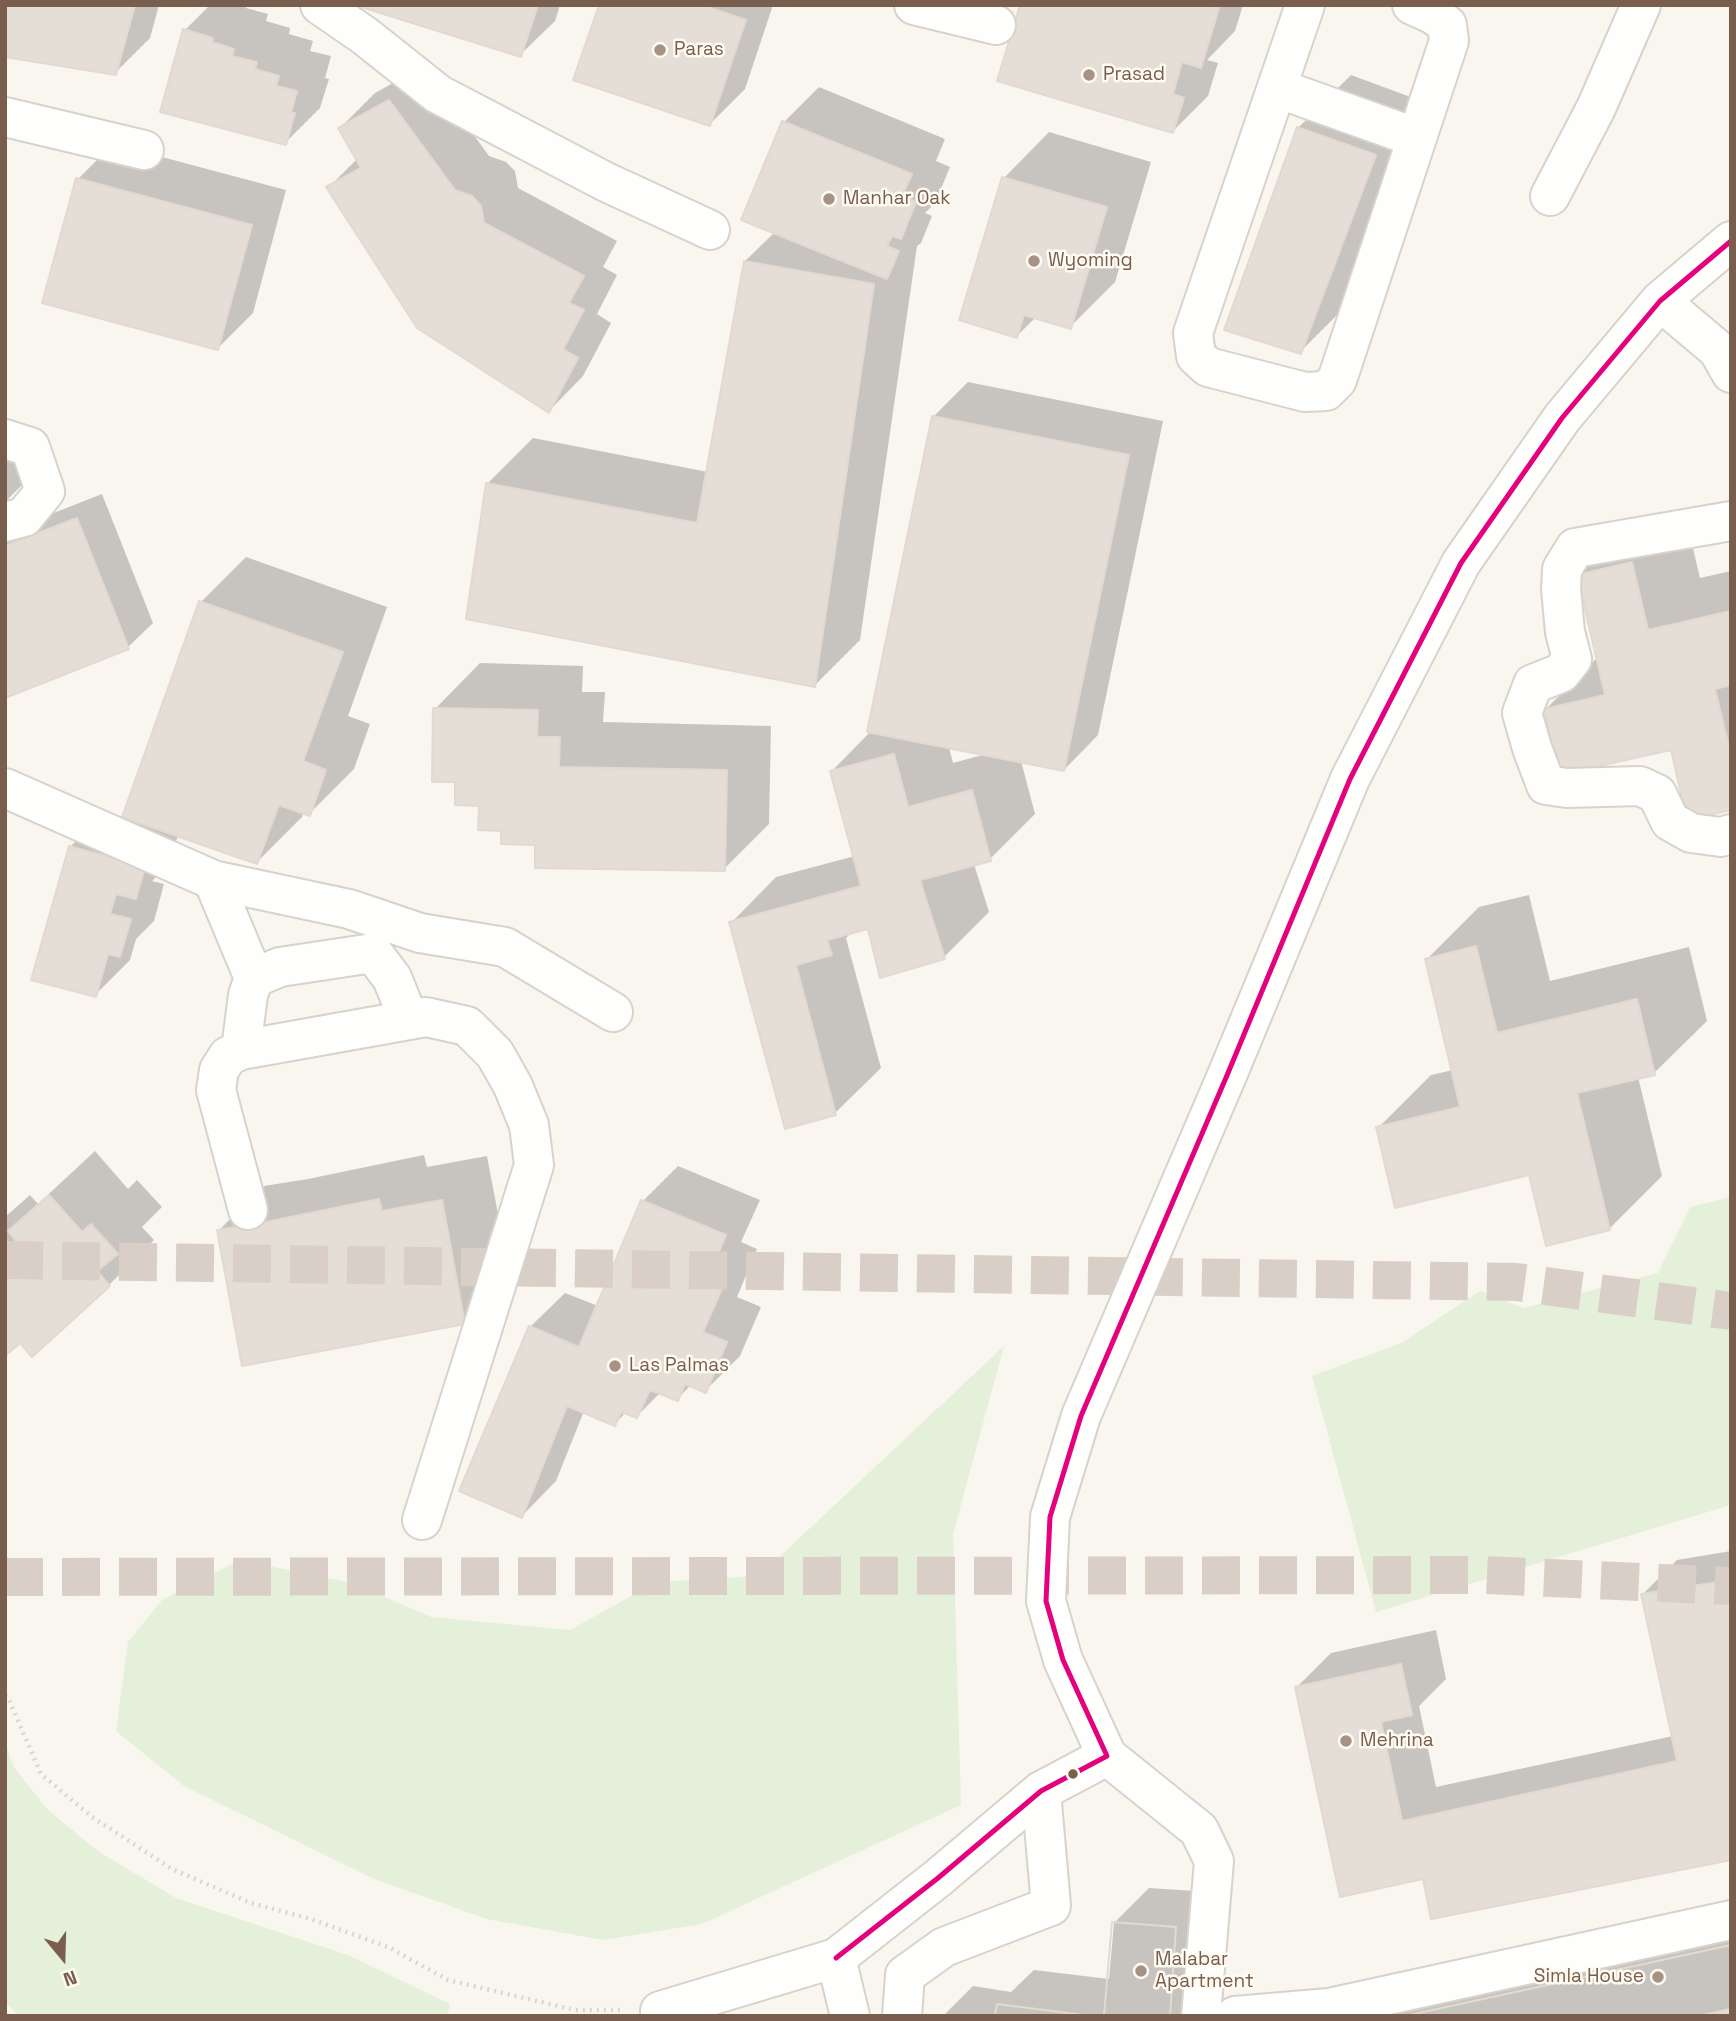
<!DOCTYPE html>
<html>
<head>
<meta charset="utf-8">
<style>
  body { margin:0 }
  #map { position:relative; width:1736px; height:2021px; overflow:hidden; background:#f9f5ef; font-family:"Space Grotesk",sans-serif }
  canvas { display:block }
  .frame { position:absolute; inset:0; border:7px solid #795e4d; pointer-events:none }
  .north { position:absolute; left:28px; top:1923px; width:70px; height:70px; -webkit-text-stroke:5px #fffaf2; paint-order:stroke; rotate:161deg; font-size:19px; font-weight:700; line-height:28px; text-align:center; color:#795e4d }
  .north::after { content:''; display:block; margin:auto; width:24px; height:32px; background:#795e4d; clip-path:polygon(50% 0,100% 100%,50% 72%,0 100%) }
</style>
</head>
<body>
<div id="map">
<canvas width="1736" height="2021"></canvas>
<div class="frame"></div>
<div class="north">N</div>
</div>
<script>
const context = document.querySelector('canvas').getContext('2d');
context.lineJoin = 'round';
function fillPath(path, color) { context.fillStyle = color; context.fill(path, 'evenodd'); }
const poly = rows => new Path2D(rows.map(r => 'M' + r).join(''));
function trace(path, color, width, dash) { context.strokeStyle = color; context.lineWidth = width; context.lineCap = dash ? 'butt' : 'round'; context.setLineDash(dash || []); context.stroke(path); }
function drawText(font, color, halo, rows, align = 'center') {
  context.font = font + ' "Space Grotesk",sans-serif'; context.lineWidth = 5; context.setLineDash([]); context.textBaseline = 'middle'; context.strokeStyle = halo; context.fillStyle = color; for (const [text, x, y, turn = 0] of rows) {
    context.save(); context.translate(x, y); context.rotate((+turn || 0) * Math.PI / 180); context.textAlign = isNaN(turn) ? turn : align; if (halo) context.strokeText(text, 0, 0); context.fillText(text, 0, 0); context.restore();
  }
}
fillPath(poly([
  [1731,1197,1731,1505,1376,1612,1312,1376,1401,1343,1480,1291,1524,1308,1658,1273,1690,1207],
  [1004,1346,953,1534,961,1805,702,1924,603,1940,487,1919,374,1879,184,1786,116,1731,128,1642,162,1600,240,1560,352,1583,431,1617,570,1630,657,1582,759,1576],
  [5,1742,13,1766,47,1809,99,1852,176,1898,348,1955,450,2004,447,2016,19,2016,5,2002]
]), '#e5f0da');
fillPath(poly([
  [5,5,159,5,150,38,115,73],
  [210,5,246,5,246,8,268,14,266,21,290,28,289,34,313,41,310,51,331,56,325,78,329,79,320,108,285,143,185,30],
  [560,5,555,21,520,55,364,6],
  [600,5,773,5,745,89,710,124],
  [1022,5,1243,5,1235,31,1207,60,1218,63,1208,96,1173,131],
  [424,66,489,156,506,162,515,171,518,188,617,241,603,267,617,275,597,314,611,323,583,376,549,411,328,188,358,158,340,128,375,93],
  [1351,75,1427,103,1353,299,1300,352,1298,128],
  [819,87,945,139,936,161,950,167,935,203,925,213,932,216,921,243,917,246,860,640,815,685,488,483,533,438,708,472,745,261,775,232,743,219,784,122],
  [1049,132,1151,162,1115,282,1070,327,1036,317,1017,336,1004,178],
  [113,144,286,190,253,313,218,348,78,179],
  [968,382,1163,421,1098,735,1064,770,1021,761,1035,814,990,859,974,864,989,912,944,957,869,927,853,931,846,938,881,1068,835,1113,731,923,776,877,855,856,832,771,871,731,933,417],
  [949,747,986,754,953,763],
  [27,426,40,467,5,502,5,432],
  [102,494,153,623,128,647,5,696,5,532],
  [1684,510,1700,578,1731,571,1731,808,1673,747,1546,709,1598,657,1579,575,1631,523],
  [246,557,387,607,348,716,370,724,354,769,309,814,304,812,302,817,257,862,178,835,170,863,152,881,164,884,154,921,136,939,130,960,95,995,70,847,105,812,123,817,201,602],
  [480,663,583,666,582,692,605,692,603,722,771,726,769,824,724,869,537,843,503,829,457,780,435,709],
  [1529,895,1550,981,1689,947,1707,1021,1654,1073,1638,1077,1662,1176,1609,1229,1531,1173,1378,1128,1431,1075,1453,1070,1427,959,1479,907],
  [95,1151,128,1189,137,1180,162,1207,142,1227,154,1240,109,1285,32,1354,20,1340,5,1354,5,1217,30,1195,38,1204],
  [424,1155,427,1167,487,1156,510,1277,464,1322,218,1231,264,1186,308,1179],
  [678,1166,760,1200,741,1242,757,1249,737,1297,761,1307,740,1356,706,1390,691,1385,677,1399,661,1392,637,1416,626,1412,615,1424,584,1411,556,1481,522,1516,530,1327,565,1293,598,1306,643,1201],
  [1731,1551,1731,1858,1424,1877,1297,1687,1331,1653,1436,1630,1446,1679,1419,1706,1436,1787,1673,1736,1643,1594,1677,1560],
  [1149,1888,1210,1892,1201,2016,943,2016,973,1986,1011,1992,1034,1970,1109,1979,1114,1923],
  [1731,1910,1731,2016,1365,2016]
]), '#0003');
const building = poly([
  [5,5,135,5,116,75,5,57,5,5],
  [362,5,538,5,521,57,361,7,362,5],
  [599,5,702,5,746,20,710,126,573,80,599,5],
  [1020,5,1211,5,1219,8,1201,68,1182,62,1173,94,1184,98,1173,133,997,81,1020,5],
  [183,29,213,38,212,42,234,49,232,56,257,62,255,69,279,76,276,86,297,91,291,113,295,113,286,145,160,112,183,29],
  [389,100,455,190,472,196,481,206,484,223,584,276,569,303,584,310,563,349,578,358,549,413,417,328,326,187,361,168,338,128,389,100],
  [782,121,912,174,902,196,916,202,901,239,892,236,887,246,899,251,887,279,741,220,782,121],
  [1297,127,1376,155,1301,354,1224,330,1297,127],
  [1002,177,1107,207,1071,329,1024,315,1017,338,959,320,1002,177],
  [76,178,252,225,218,350,42,303,76,178],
  [744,261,874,284,815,687,466,619,486,483,697,523,744,261],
  [932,416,1129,455,1064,771,867,732,932,416],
  [77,518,129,649,5,698,5,546,77,518],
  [1632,562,1648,630,1731,611,1731,685,1715,689,1731,755,1731,810,1687,820,1671,750,1559,775,1544,709,1605,695,1577,575,1632,562],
  [199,601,343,652,303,761,326,770,310,816,279,805,257,864,122,817,199,601],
  [433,708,538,710,537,737,560,737,559,767,727,770,725,871,535,868,535,845,501,844,501,831,478,830,479,806,455,805,455,782,432,782,433,708],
  [894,754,908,807,972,790,991,861,920,880,945,959,880,978,868,929,827,940,832,955,796,965,836,1115,785,1129,729,922,861,886,830,771,894,754],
  [69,846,145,867,136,899,116,894,110,914,131,919,120,957,108,954,96,997,31,980,69,846],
  [1476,946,1497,1033,1637,999,1655,1075,1577,1093,1610,1230,1546,1246,1529,1175,1395,1208,1376,1127,1460,1107,1425,959,1476,946],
  [49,1195,82,1232,91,1224,118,1254,97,1271,110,1286,32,1357,20,1343,5,1356,5,1251,16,1241,8,1231,49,1195],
  [379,1199,382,1211,442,1200,465,1324,242,1366,217,1230,261,1223,379,1199],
  [641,1200,726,1235,708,1277,724,1284,703,1332,727,1342,706,1393,685,1384,678,1401,650,1390,637,1418,621,1412,615,1426,567,1406,522,1518,459,1491,529,1326,579,1347,641,1200],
  [1731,1580,1731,1860,1431,1919,1423,1879,1340,1897,1295,1687,1401,1664,1412,1715,1381,1722,1402,1821,1677,1761,1641,1594,1731,1580],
  [1112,1922,1176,1927,1170,2016,1104,2016,1112,1922],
  [1112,1922,1176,1927,1170,2016,1104,2016,1112,1922],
  [1731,1945,1731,2011,1730,2009,1699,2016,1405,2016,1731,1945],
  [1731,1945,1731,2016,1405,2016,1731,1945],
  [997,2004,1091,2016,995,2016,997,2004],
  [997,2004,1091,2016,995,2016,997,2004]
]);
fillPath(building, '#e5ded6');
trace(building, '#e2d9d1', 2);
trace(poly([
  [5,1260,1516,1282,1731,1311],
  [5,1577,1484,1575,1731,1586]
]), '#d9cfc6', 38, [38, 19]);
const minor = poly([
  [320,5,365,36,438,94,606,182,710,230],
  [914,5,996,25],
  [1305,5,1193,333,1196,356,1208,367,1305,392,1326,391,1337,380,1449,41,1447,25,1434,15,1412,5],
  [1277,88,1417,138],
  [5,117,144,150],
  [1550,196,1596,108,1641,5],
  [1660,301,1718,350,1731,373],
  [5,439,30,447,45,491,24,517,5,522],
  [1731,521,1575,548,1562,569,1561,589,1565,632,1572,659,1561,673,1533,684,1522,713,1532,748,1546,785,1567,788,1640,786,1657,794,1670,821,1691,833,1721,837,1731,834],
  [5,788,213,880,349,909,420,933,505,947,613,1012],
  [213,880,254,978],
  [241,1050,248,995,254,978,280,967,373,953,392,978,409,1020],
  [248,1210,216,1090,219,1070,228,1056,241,1050,426,1017,467,1026,495,1054,513,1086,529,1125,534,1165,422,1520],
  [1107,1756,1199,1830,1214,1861,1201,2016],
  [836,1958,850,2016],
  [660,2011,836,1958,938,1878,1041,1791,1107,1756,1063,1660,1046,1601,1050,1517,1081,1416,1228,1073,1350,779,1461,563,1562,418,1660,301,1731,241],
  [902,2016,905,1975,944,1947,1051,1906,1041,1791],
  [1235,2016,1329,2008,1731,1920]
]);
trace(minor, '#d8d2cd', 42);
trace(poly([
  [5,1695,9,1700,41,1774,92,1817,172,1869,251,1903,311,1919,388,1947,448,1980,575,2010,621,2010]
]), '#dbd5d0', 4.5, [2, 5]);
trace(minor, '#fefefd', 38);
trace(poly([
  [836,1958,938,1878,1041,1791,1107,1756,1063,1660,1046,1601,1050,1517,1081,1416,1228,1073,1350,779,1461,563,1562,418,1660,301,1731,241]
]), '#e5007d', 5);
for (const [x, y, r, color] of [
  [660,50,7,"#a69386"],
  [1089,75,7,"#a69386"],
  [829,199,7,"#a69386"],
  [1034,261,7,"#a69386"],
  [615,1366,7,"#a69386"],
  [1346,1741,7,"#a69386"],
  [1073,1774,6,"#795e4d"],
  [1141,1971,7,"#a69386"],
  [1658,1977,7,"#a69386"]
]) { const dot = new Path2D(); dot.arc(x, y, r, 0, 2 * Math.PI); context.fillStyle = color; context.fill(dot); trace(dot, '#fffaf2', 2.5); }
drawText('19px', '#795e4d', '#fffaf2', [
  ["Paras",674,50],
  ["Prasad",1103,75],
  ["Manhar Oak",843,199],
  ["Wyoming",1048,261],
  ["Las Palmas",629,1366],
  ["Mehrina",1360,1741],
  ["Malabar",1155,1960],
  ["Apartment",1155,1982],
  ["Simla House",1644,1977,"right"]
], 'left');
</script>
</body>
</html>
